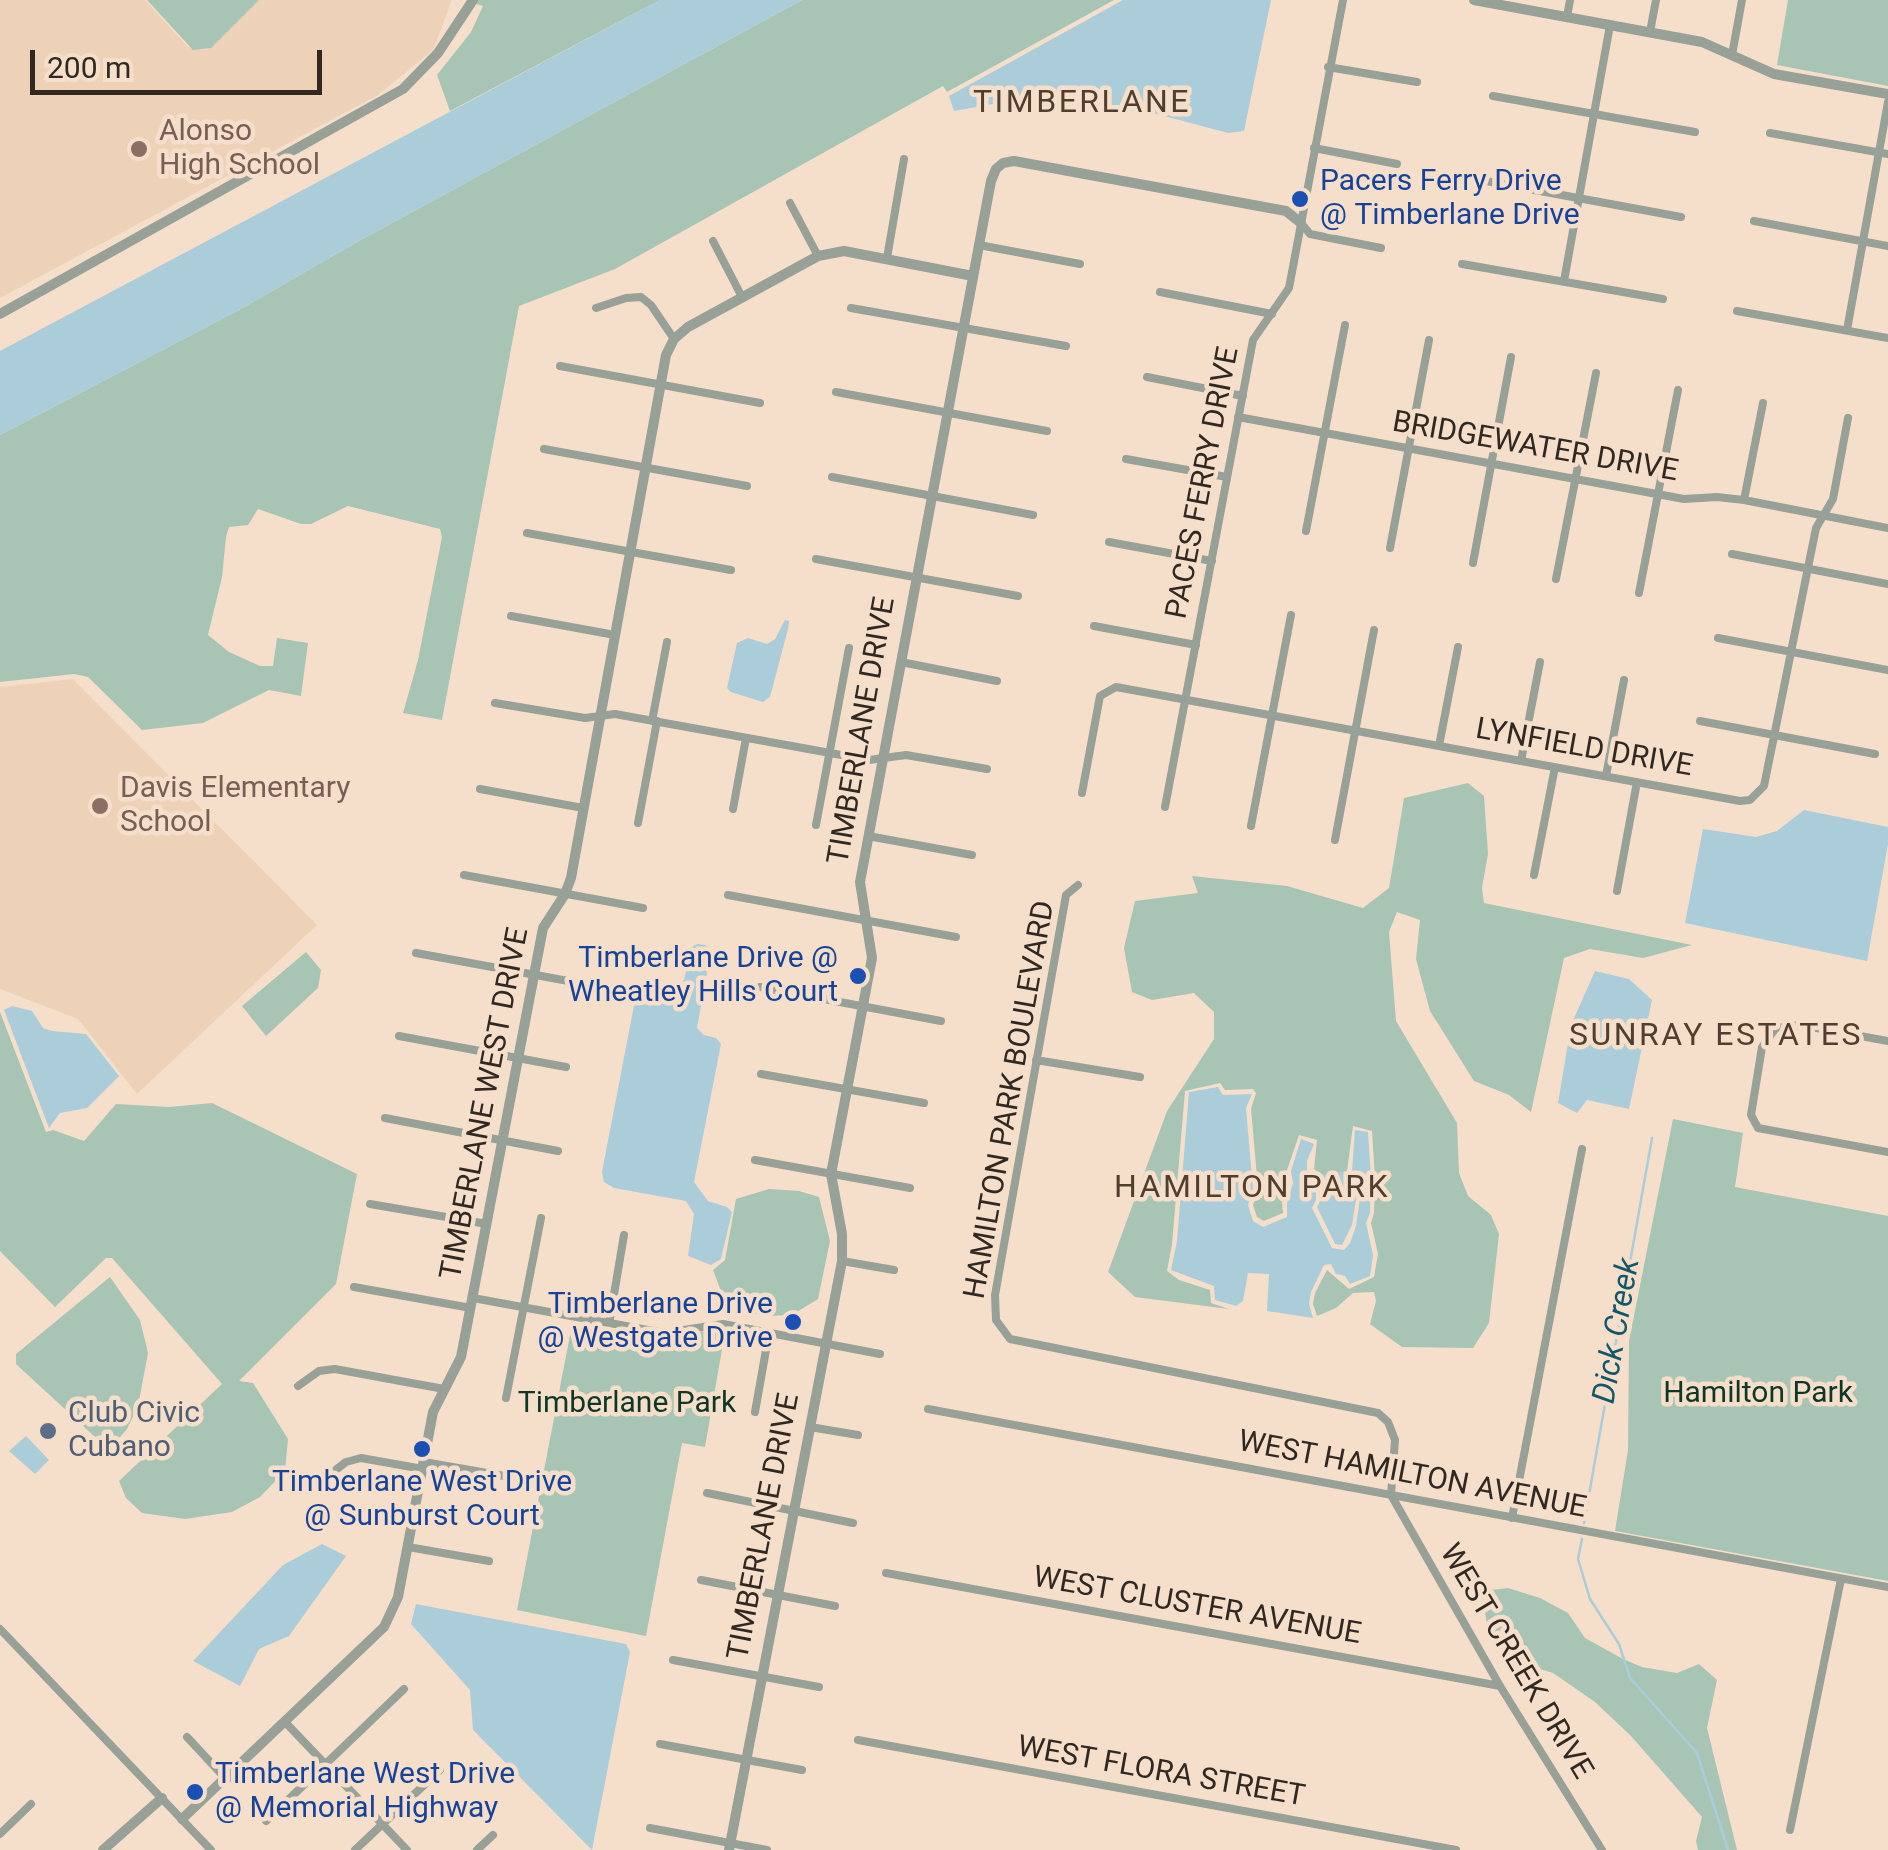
<!DOCTYPE html>
<html>
<head>
<meta charset="utf-8">
<style>
  body { margin:0 }
  #map { position:relative; width:1888px; height:1850px; overflow:hidden; background:#f5dfcb; font-family:Roboto,sans-serif }
  canvas { display:block }
  .scale { position:absolute; left:30px; top:50px; width:292px; height:45px; box-sizing:border-box; border:5px solid #312921; border-top:0; padding-left:12px; font-size:30px; line-height:35px; white-space:nowrap; color:#312921; -webkit-text-stroke:8px #f5dfcb; paint-order:stroke }
</style>
</head>
<body>
<div id="map">
<canvas width="1888" height="1850"></canvas>
<div class="scale">200 m</div>
</div>
<script>
const context = document.querySelector('canvas').getContext('2d');
context.lineJoin = 'round';
function fillPath(path, color) { context.fillStyle = color; context.fill(path, 'evenodd'); }
const poly = rows => new Path2D(rows.map(r => 'M' + r).join(''));
function trace(path, color, width, dash) { context.strokeStyle = color; context.lineWidth = width; context.lineCap = dash ? 'butt' : 'round'; context.setLineDash(dash || []); context.stroke(path); }
function drawText(font, color, halo, rows, align = 'center') {
  context.font = font + ' Roboto,sans-serif'; context.lineWidth = 9; context.setLineDash([]); context.textBaseline = 'middle'; context.strokeStyle = halo; context.fillStyle = color; for (const [text, x, y, turn = 0] of rows) {
    context.save(); context.translate(x, y); context.rotate((+turn || 0) * Math.PI / 180); context.textAlign = isNaN(turn) ? turn : align; if (halo) context.strokeText(text, 0, 0); context.fillText(text, 0, 0); context.restore();
  }
}
fillPath(poly([
  [0,0,145,0,188,47,207,50,256,0,452,0,433,50,378,95,0,298],
  [73,679,317,925,137,1094,78,1019,0,989,0,687]
]), '#edd2b8');
fillPath(poly([
  [147,0,259,0,211,48,193,50],
  [478,0,660,0,450,111,437,75,471,32,483,6,476,4],
  [802,0,1114,0,947,92,943,86,615,269,519,306,442,720,403,713,418,660,442,537,440,529,348,506,311,524,301,524,258,509,248,525,229,527,226,537,222,577,208,635,229,652,260,666,273,666,277,638,308,643,301,696,269,690,203,723,142,730,88,677,74,674,0,682,0,435,239,310,357,242],
  [1788,0,1888,0,1888,86,1777,65],
  [1468,783,1484,796,1488,854,1482,888,1484,903,1692,945,1643,958,1590,949,1564,958,1531,1112,1509,1095,1474,1081,1430,1011,1416,959,1420,920,1397,912,1389,932,1396,1021,1457,1123,1459,1173,1468,1196,1491,1215,1499,1234,1489,1323,1473,1348,1402,1347,1370,1324,1376,1301,1374,1292,1353,1293,1336,1308,1317,1316,1313,1304,1315,1293,1327,1270,1349,1289,1374,1277,1378,1254,1371,1223,1374,1213,1375,1178,1372,1131,1353,1126,1347,1171,1331,1175,1320,1175,1314,1169,1317,1140,1299,1135,1287,1170,1289,1182,1282,1202,1283,1213,1264,1221,1257,1217,1253,1205,1258,1188,1251,1109,1256,1093,1253,1089,1225,1090,1220,1083,1185,1091,1172,1244,1167,1271,1179,1280,1210,1290,1211,1303,1229,1309,1135,1297,1108,1272,1167,1111,1214,1039,1214,1012,1194,993,1152,1000,1132,992,1124,948,1135,901,1198,893,1192,876,1287,886,1363,908,1389,888,1404,798],
  [306,952,321,970,318,988,266,1036,242,1006],
  [0,1012,46,1132,53,1130,84,1141,116,1104,169,1107,212,1103,357,1174,336,1284,239,1381,253,1383,288,1439,285,1471,260,1497,232,1512,185,1519,142,1513,126,1498,119,1481,222,1384,112,1258,106,1258,55,1307,0,1251],
  [1673,1119,1743,1133,1735,1187,1888,1216,1888,1581,1615,1531,1628,1450,1629,1341],
  [769,1189,799,1191,819,1197,830,1241,818,1299,792,1315,766,1316,727,1307,713,1270,725,1260,736,1199],
  [110,1277,140,1320,148,1353,138,1406,127,1429,109,1450,16,1364,16,1354],
  [572,1325,653,1340,680,1338,709,1330,725,1332,705,1447,682,1443,646,1636,517,1610],
  [1508,1588,1540,1598,1568,1613,1585,1638,1623,1659,1642,1667,1677,1673,1699,1664,1717,1680,1707,1728,1737,1850,1698,1850,1696,1841,1702,1817,1631,1736,1595,1702,1553,1673,1517,1662,1488,1632,1482,1591]
]), '#a8c4b4');
fillPath(poly([
  [660,0,802,0,357,242,239,310,0,435,0,351],
  [1123,0,1271,0,1244,131,1228,133,1153,113,1016,100,954,111,949,96],
  [785,620,789,621,788,629,770,697,763,702,731,692,727,688,737,643,748,638,767,644,775,639],
  [1804,810,1888,827,1888,844,1867,961,1685,923,1703,829,1756,837,1777,831],
  [697,944,706,945,711,950,697,1028,704,1035,716,1038,721,1044,694,1182,708,1201,727,1207,732,1212,721,1259,711,1265,688,1256,694,1214,686,1201,614,1188,604,1182,602,1172,637,990,647,979,679,984,684,980,692,947],
  [1595,971,1629,979,1652,1000,1629,1109,1587,1100,1577,1113,1558,1103,1571,1025],
  [12,1006,32,1011,43,1028,52,1031,86,1034,119,1076,87,1108,60,1113,49,1128,4,1010],
  [1218,1087,1223,1095,1252,1094,1246,1108,1253,1189,1248,1205,1253,1221,1263,1227,1287,1217,1287,1203,1293,1183,1291,1171,1301,1139,1314,1144,1307,1161,1307,1174,1316,1175,1316,1200,1312,1208,1332,1248,1344,1250,1350,1243,1356,1226,1361,1192,1352,1171,1355,1130,1368,1132,1371,1178,1370,1213,1366,1223,1373,1255,1370,1276,1350,1284,1345,1276,1336,1274,1331,1264,1324,1265,1311,1292,1309,1304,1313,1318,1267,1311,1269,1274,1248,1273,1243,1301,1236,1306,1215,1300,1214,1286,1171,1270,1177,1241,1189,1092],
  [1347,1171,1357,1193,1352,1225,1342,1245,1335,1244,1317,1207,1320,1201,1319,1182,1320,1175],
  [26,1436,49,1460,35,1474,9,1451],
  [322,1544,346,1556,289,1636,259,1649,240,1686,193,1661,283,1565],
  [416,1604,626,1644,630,1652,592,1850,473,1730,470,1690,411,1624]
]), '#aacdd9');
trace(poly([
  [1584,1523,1652,1138],
  [1582,1539,1578,1559,1590,1599,1619,1644,1630,1678,1697,1753,1728,1850]
]), '#aacdd9', 2.5);
trace(poly([
  [1567,17,1570,0],
  [1650,32,1656,0],
  [1732,55,1742,0],
  [1328,67,1417,82],
  [1493,96,1695,132],
  [1770,133,1888,154],
  [1314,148,1397,164],
  [1475,179,1681,217],
  [790,203,818,256],
  [1754,221,1888,246],
  [1301,223,1310,234,1381,248],
  [713,241,742,297],
  [979,245,1080,264],
  [887,258,904,159],
  [1462,264,1663,299],
  [1564,281,1610,25],
  [1160,292,1272,314],
  [596,308,626,298,641,297,651,305,674,339],
  [851,308,1066,346],
  [1737,311,1888,338],
  [1847,330,1888,102],
  [560,366,760,403],
  [1147,377,1243,396],
  [836,392,1047,431],
  [1238,417,1684,499,1717,497,1744,500,1888,528],
  [544,449,747,486],
  [1126,459,1227,477],
  [832,477,1033,515],
  [1744,500,1763,403],
  [1306,531,1345,325],
  [527,533,731,570],
  [1109,542,1212,561],
  [1390,548,1429,340],
  [1732,554,1888,584],
  [816,559,1018,596],
  [1473,563,1511,357],
  [1556,579,1596,373],
  [1639,593,1678,390],
  [511,616,615,635],
  [1094,626,1196,645],
  [1718,638,1888,670],
  [901,662,997,681],
  [495,703,585,718,615,714,869,760,906,755,987,769],
  [652,721,667,642],
  [1700,721,1875,754],
  [1439,746,1458,647],
  [1521,761,1540,662],
  [1606,776,1624,680],
  [480,789,583,808],
  [1082,793,1100,696,1116,687,1740,801,1750,800,1764,786,1816,528,1833,499,1848,418],
  [1165,807,1253,340,1289,288,1343,0],
  [733,809,746,738],
  [638,823,657,721],
  [816,825,849,648],
  [1251,826,1291,615],
  [868,836,972,855],
  [1335,840,1374,630],
  [464,875,643,908],
  [1534,875,1555,767],
  [1078,885,1066,895,995,1295,996,1320,1010,1339,1378,1413,1388,1422,1395,1440,1391,1495,1500,1686,1602,1850],
  [1617,891,1637,782],
  [728,895,956,937],
  [416,953,590,985],
  [760,987,941,1021],
  [399,1036,566,1067],
  [1888,1041,1800,1025,1776,1028,1762,1047,1751,1115,1758,1128,1888,1152],
  [1036,1060,1140,1077],
  [761,1074,924,1103],
  [385,1118,558,1151],
  [755,1160,910,1188],
  [370,1204,487,1224],
  [842,1261,894,1270],
  [354,1287,471,1308],
  [473,1298,664,1333,723,1324,880,1354],
  [609,1324,624,1235],
  [298,1386,319,1371,335,1369,444,1389],
  [506,1398,541,1218],
  [928,1409,1888,1587],
  [755,1412,769,1333],
  [810,1427,858,1435],
  [424,1462,510,1477],
  [333,1472,346,1462,361,1458,423,1469],
  [707,1493,853,1523],
  [1512,1518,1582,1149],
  [408,1547,489,1561],
  [886,1573,1500,1686],
  [701,1580,835,1606],
  [0,1629,211,1850],
  [673,1660,819,1687],
  [286,1723,407,1850],
  [187,1737,227,1780],
  [858,1740,1456,1850],
  [660,1744,802,1770],
  [266,1821,404,1689],
  [650,1828,767,1850],
  [1790,1830,1841,1579],
  [0,1834,31,1804],
  [355,1850,440,1770],
  [477,1850,493,1835]
]), '#97a198', 8);
trace(poly([
  [1474,0,1702,42,1774,74,1888,94],
  [0,314,403,89,438,53,473,0],
  [182,1819,384,1627,398,1597,433,1412,461,1357,543,928,565,894,571,878,666,355,674,339,688,327,818,256,844,251,973,276],
  [103,1850,162,1798],
  [729,1850,842,1261,842,1234,831,1174,872,958,860,882,991,181,996,169,1003,163,1014,161,1286,211,1301,223]
]), '#97a198', 10);
for (const [x, y, r, color] of [
  [139,149,10,"#8d6e63"],
  [1300,199,10,"#1a4fb4"],
  [100,806,10,"#8d6e63"],
  [858,976,10,"#1a4fb4"],
  [793,1322,10,"#1a4fb4"],
  [48,1431,10,"#5c6f8a"],
  [422,1449,10,"#1a4fb4"],
  [195,1792,10,"#1a4fb4"]
]) { const dot = new Path2D(); dot.arc(x, y, r, 0, 2 * Math.PI); context.fillStyle = color; context.fill(dot); trace(dot, '#f5dfcb', 4); }
drawText('30px', '#785e54', '#f5dfcb', [
  ["Alonso",159,132],
  ["High School",159,166],
  ["Davis Elementary",120,789],
  ["School",120,823]
], 'left');
drawText('30px', '#164399', '#f5dfcb', [
  ["Pacers Ferry Drive",1320,182],
  ["@ Timberlane Drive",1320,216],
  ["Timberlane Drive @",838,959,"right"],
  ["Wheatley Hills Court",838,993,"right"],
  ["Timberlane Drive",773,1305,"right"],
  ["@ Westgate Drive",773,1339,"right"],
  ["Timberlane West Drive",422,1483,"center"],
  ["@ Sunburst Court",422,1517,"center"],
  ["Timberlane West Drive",215,1775],
  ["@ Memorial Highway",215,1809]
], 'left');
drawText('30px', '#312921', '#f5dfcb', [
  ["BRIDGEWATER DRIVE",1535,448,10],
  ["PACES FERRY DRIVE",1204,483,-79],
  ["TIMBERLANE DRIVE",863,731,-80],
  ["LYNFIELD DRIVE",1584,749,10],
  ["HAMILTON PARK BOULEVARD",1011,1100,-80],
  ["TIMBERLANE WEST DRIVE",486,1104,-79],
  ["WEST HAMILTON AVENUE",1412,1476,11],
  ["TIMBERLANE DRIVE",765,1527,-79],
  ["WEST CLUSTER AVENUE",1197,1607,10],
  ["WEST CREEK DRIVE",1515,1662,59],
  ["WEST FLORA STREET",1161,1773,10]
]);
drawText('30px', '#0e3725', '#f5dfcb', [
  ["Hamilton Park",1758,1394],
  ["Timberlane Park",627,1404]
]);
drawText('30px', '#4e5e75', '#f5dfcb', [
  ["Club Civic",68,1414],
  ["Cubano",68,1448]
], 'left');
context.letterSpacing = '2.5px';
drawText('32px', '#503f2e', '#f5dfcb', [
  ["TIMBERLANE",1082,104],
  ["SUNRAY ESTATES",1716,1037],
  ["HAMILTON PARK",1252,1189]
]);
context.letterSpacing = '0px';
drawText('italic 32px', '#12576a', '#f5dfcb', [
  ["Dick Creek",1618,1331,-80]
]);
</script>
</body>
</html>
